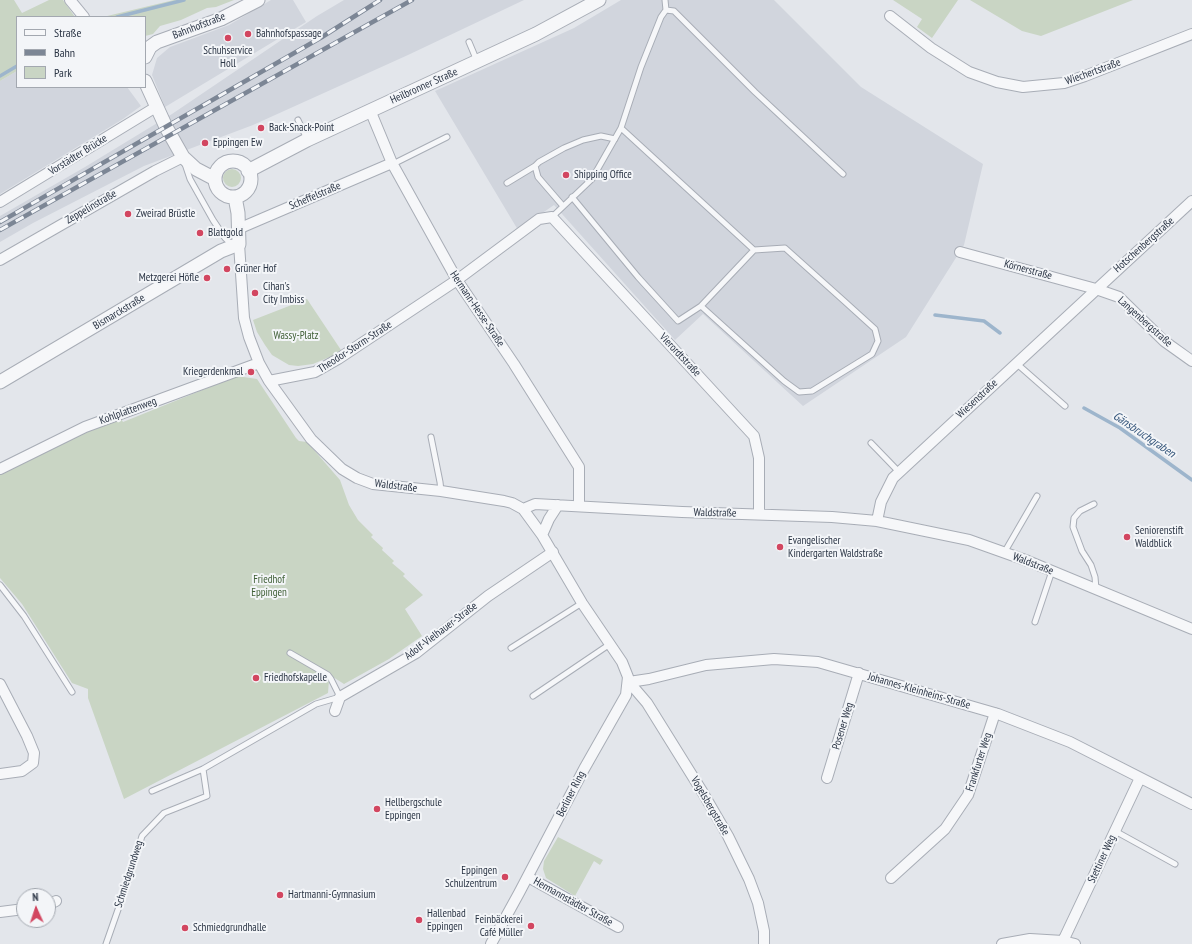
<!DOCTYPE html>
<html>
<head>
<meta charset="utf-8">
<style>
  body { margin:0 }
  #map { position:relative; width:1192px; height:944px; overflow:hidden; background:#e3e6eb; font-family:"PT Sans Narrow",sans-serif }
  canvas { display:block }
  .legend { position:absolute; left:16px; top:16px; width:130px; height:72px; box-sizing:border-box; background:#f3f5f8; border:1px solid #a3a8b0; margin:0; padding:5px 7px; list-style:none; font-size:12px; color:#2a3444 }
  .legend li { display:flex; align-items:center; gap:8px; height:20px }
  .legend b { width:20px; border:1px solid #a3a8b0 }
  .north { position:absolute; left:16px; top:888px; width:40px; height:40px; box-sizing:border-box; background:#f3f5f8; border:1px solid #a3a8b0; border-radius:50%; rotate:357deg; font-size:11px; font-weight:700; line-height:16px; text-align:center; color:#2a3444 }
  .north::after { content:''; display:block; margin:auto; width:14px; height:18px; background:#d24660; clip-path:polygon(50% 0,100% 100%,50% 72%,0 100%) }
</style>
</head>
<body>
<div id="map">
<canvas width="1192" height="944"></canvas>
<ul class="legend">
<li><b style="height:5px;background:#f6f7f9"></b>Straße</li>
<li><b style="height:5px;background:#7c8695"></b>Bahn</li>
<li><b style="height:11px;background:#c9d5c4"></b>Park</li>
</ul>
<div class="north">N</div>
</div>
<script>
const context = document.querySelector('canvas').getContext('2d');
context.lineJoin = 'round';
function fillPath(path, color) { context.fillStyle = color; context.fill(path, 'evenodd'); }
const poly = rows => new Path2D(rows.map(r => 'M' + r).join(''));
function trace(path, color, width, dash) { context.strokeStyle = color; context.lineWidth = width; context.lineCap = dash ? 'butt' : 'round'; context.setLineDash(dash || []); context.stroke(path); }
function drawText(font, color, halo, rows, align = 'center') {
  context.font = font + ' "PT Sans Narrow",sans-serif'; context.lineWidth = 4; context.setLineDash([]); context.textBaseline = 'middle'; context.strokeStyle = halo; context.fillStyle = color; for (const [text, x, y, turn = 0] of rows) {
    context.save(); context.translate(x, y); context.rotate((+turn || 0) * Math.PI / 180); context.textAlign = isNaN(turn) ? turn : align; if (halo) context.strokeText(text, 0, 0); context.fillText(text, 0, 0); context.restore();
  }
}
fillPath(poly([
  [271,0,293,0,306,22,165,107,152,75,157,58,170,47,229,25],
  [344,0,524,0,408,55,253,125,144,166,33,223,0,242,0,216,85,167,172,114,317,16],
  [621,0,774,0,861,87,983,164,964,245,906,337,803,406,703,314,675,340,554,205,518,230,435,91,574,28],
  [17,71,17,87,127,87,141,106,123,119,0,194,0,81]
]), '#d1d5dd');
fillPath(poly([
  [0,0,14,0,22,13,49,0,63,0,75,17,17,17,17,71,0,81],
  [174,0,234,0,216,7,207,8,181,20,160,26,153,34,145,36,145,17,103,17],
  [893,0,958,0,932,38,917,27,922,19],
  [970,0,1133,0,1041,36,1022,31],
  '223 178a9 9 0 1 1 18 0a9 9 0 1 1-18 0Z',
  [307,299,341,350,332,356,313,364,298,366,289,365,272,355,265,345,257,332,253,320],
  [237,376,257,379,296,438,299,441,307,442,340,480,349,505,358,520,373,535,371,537,383,548,382,550,394,561,392,563,405,574,403,576,423,595,405,609,422,636,389,659,344,684,333,677,329,680,328,693,124,799,88,698,88,689,72,683,22,604,0,578,0,474,91,429,121,419,123,422],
  [558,837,603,860,600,865,594,861,575,896,546,878,543,869,544,861]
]), '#c9d5c4');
trace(poly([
  [117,17,184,0],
  [0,76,17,66],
  [935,315,984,321,1000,333],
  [1084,408,1120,428,1192,480]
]), '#9db5cc', 3.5);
const service = poly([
  [666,10,674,11,755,92,843,174],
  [469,42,477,61],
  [298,120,307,139],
  [185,164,190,179,213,220,225,238,229,242,235,243],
  [393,164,447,137],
  [507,183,535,166],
  [572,197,638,277,678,321,701,306,784,381,799,392,812,391,872,354,878,341,875,329,843,300,785,248,754,250,621,128],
  [563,206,538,177,535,166,539,162,564,148,583,140,601,136,615,139],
  [552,217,592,179,621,128,641,67,661,17,666,10,665,0],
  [701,306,754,250],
  [1016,363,1065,406],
  [431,437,440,482,441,491],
  [871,443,899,472],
  [1094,504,1080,511,1074,518,1073,527,1082,551,1091,565,1095,577,1096,589],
  [1004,553,1037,496],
  [0,585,24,616,72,692],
  [1035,622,1052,571],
  [511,648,582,603],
  [533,696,610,644],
  [152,791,203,769,316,704,340,697,331,679,328,675,290,653],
  [1115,831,1175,864],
  [106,944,128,881,142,836,164,813,207,796,203,769]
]);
const minor = poly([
  [70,0,84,17],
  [890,16,931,48,969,72,997,82,1023,87,1064,83,1085,76,1192,34],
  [370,110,392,163,457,280,514,364,579,467,579,506],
  [0,202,156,107],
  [238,229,392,163],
  [239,244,244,318,249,337,259,363,269,381,311,439,342,469,357,478,373,484,441,491,504,501,512,503,523,509,542,535,582,603,622,662,628,677,626,695,584,769,519,893,491,944],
  [960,252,1096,289,1119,297,1164,341,1192,361],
  [0,260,155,171,183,157],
  [269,381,315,372,338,359,457,280,539,219,552,217,754,436,759,458,759,514],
  [0,469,85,427,259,363],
  [523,509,535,504,682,512,832,517,877,521,969,540,1028,561,1192,629],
  [877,521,881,502,893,478,1192,201],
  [542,535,549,519,558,505],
  [629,682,649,679,706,665,774,659,818,662,998,714,1070,742,1192,804],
  [629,682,647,703,703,793,728,836,749,879,758,903,764,931,764,944],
  [0,684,27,736,34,753,33,763,22,771,0,774],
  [335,711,340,697,416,653,488,596,553,552],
  [827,778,859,673],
  [528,877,618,927],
  [891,878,945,829,968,795,995,713],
  [48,905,56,901],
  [0,912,24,909],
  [1063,941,1140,778],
  [1002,944,1030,939,1063,941,1075,944]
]);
const tertiary = poly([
  [145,57,150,47,157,42,221,19,258,0],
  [145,81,166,127,183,157,196,169,215,179],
  '215 179a18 18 0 1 1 36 0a18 18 0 1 1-36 0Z',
  [248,171,307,140,536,34,599,0],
  [0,382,221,251,239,244,238,213,235,197]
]);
trace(service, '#a8adb6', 7);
trace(minor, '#a8adb6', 12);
trace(tertiary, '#a8adb6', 15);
trace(service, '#f6f7f9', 5);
trace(minor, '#f6f7f9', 10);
trace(tertiary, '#f6f7f9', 13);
const rail = poly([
  [0,222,322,37,380,0],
  [0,230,412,0]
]);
trace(rail, '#7c8695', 4.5);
trace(rail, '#f3f5f8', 3, [9]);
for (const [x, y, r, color] of [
  [248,34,4,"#d24660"],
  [228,38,4,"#d24660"],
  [261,128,4,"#d24660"],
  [205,143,4,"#d24660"],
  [566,175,4,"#d24660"],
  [128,214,4,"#d24660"],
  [200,233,4,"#d24660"],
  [227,269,4,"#d24660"],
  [207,278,4,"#d24660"],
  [255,293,4,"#d24660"],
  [251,372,4,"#d24660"],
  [1127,537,4,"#d24660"],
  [780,547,4,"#d24660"],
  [256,678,4,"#d24660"],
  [377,809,4,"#d24660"],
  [505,877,4,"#d24660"],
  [280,895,4,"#d24660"],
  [419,920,4,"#d24660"],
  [531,926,4,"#d24660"],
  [185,928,4,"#d24660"]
]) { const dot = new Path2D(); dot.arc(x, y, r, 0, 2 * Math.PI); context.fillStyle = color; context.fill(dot); trace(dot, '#f3f5f8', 1.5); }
drawText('11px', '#2a3444', '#f3f5f8', [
  ["Bahnhofstraße",199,26,-21],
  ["Wiechertstraße",1093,72,-20],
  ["Heilbronner Straße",424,86,-24],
  ["Vorstädter Brücke",78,155,-32],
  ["Scheffelstraße",315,196,-23],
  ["Zeppelinstraße",91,207,-30],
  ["Hotschenbergstraße",1144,245,-42],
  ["Körnerstraße",1028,270,15],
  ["Hermann-Hesse-Straße",477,309,56],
  ["Bismarckstraße",119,312,-31],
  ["Langenbergstraße",1145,322,42],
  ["Theodor-Storm-Straße",355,347,-33],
  ["Vierordtstraße",680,355,47],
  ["Wiesenstraße",977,399,-43],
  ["Kohlplattenweg",128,411,-20],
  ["Waldstraße",396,486,7],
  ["Waldstraße",715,513,1],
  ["Waldstraße",1033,564,21],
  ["Adolf-Vielhauer-Straße",441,631,-37],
  ["Johannes-Kleinheins-Straße",919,691,16],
  ["Posener Weg",843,726,-73],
  ["Frankfurter Weg",979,762,-72],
  ["Berliner Ring",571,794,-63],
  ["Vogelsbergstraße",710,806,60],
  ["Stettiner Weg",1102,859,-65],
  ["Schmiedgrundweg",129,874,-72],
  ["Hermannstädter Straße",573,902,29]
]);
drawText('11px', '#2a3444', '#f3f5f8', [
  ["Bahnhofspassage",256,34],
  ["Schuhservice",228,51,"center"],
  ["Holl",228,64,"center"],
  ["Back-Snack-Point",269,128],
  ["Eppingen Ew",213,143],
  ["Shipping Office",574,175],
  ["Zweirad Brüstle",136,214],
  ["Blattgold",208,233],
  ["Grüner Hof",235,269],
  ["Metzgerei Höfle",199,278,"right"],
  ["Cihan's",263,287],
  ["City Imbiss",263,300],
  ["Kriegerdenkmal",243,372,"right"],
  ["Seniorenstift",1135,531],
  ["Waldblick",1135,544],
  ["Evangelischer",788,541],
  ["Kindergarten Waldstraße",788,554],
  ["Friedhofskapelle",264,678],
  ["Hellbergschule",385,803],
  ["Eppingen",385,816],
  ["Eppingen",497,871,"right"],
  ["Schulzentrum",497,884,"right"],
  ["Hartmanni-Gymnasium",288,895],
  ["Hallenbad",427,914],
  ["Eppingen",427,927],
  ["Feinbäckerei",523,920,"right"],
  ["Café Müller",523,933,"right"],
  ["Schmiedgrundhalle",193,928]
], 'left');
drawText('11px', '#406037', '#f3f5f8', [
  ["Wassy-Platz",296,336],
  ["Friedhof",269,580],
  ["Eppingen",269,593]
]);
drawText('italic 12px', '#335479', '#f3f5f8', [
  ["Gänsbruchgraben",1144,435,34]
]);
</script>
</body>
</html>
